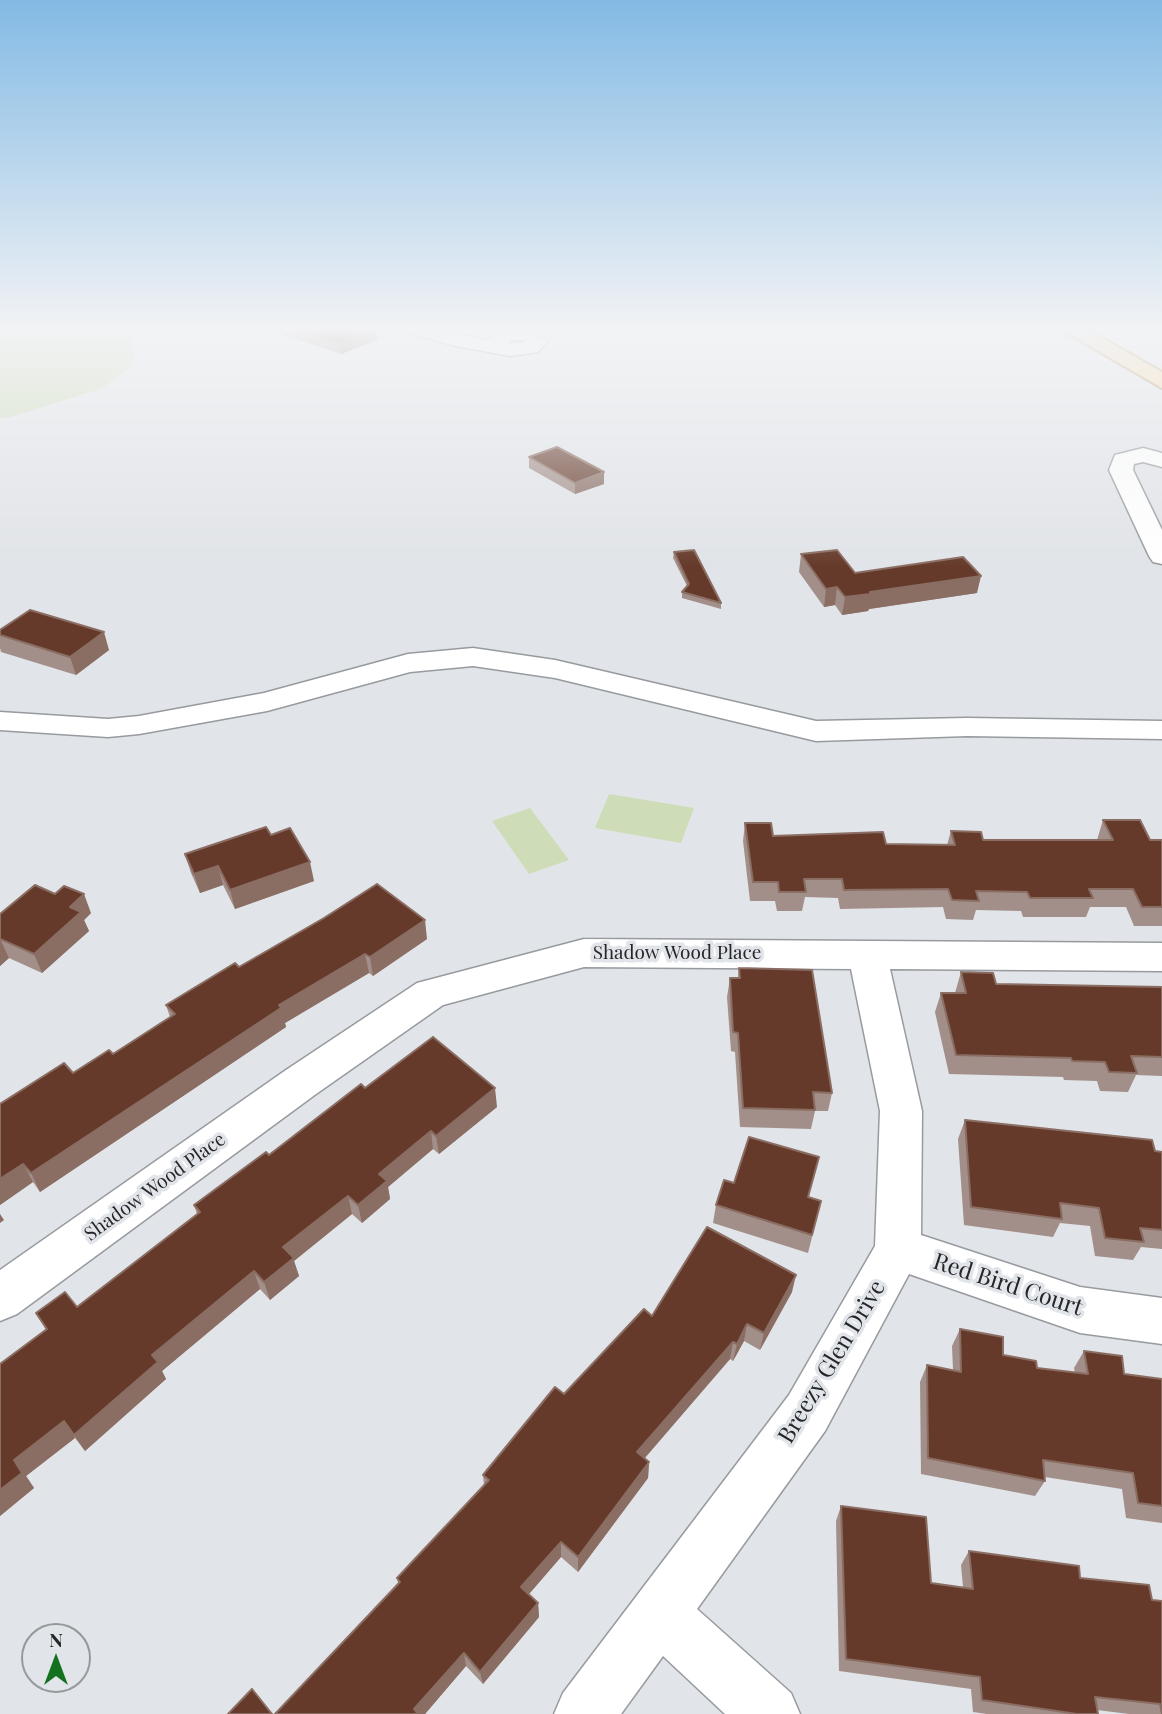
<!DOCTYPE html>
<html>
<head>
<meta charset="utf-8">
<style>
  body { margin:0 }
  #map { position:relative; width:1162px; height:1714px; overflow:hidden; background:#e1e4e8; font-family:"Playfair Display",serif }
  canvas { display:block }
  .north { position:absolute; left:21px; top:1623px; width:70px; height:70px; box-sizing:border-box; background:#e1e4e8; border:2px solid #96989b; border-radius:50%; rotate:0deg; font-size:19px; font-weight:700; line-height:28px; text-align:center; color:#252628 }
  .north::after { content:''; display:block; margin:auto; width:24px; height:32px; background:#137120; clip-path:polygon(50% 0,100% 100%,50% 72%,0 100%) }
</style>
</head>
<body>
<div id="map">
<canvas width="1162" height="1714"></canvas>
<div class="north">N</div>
</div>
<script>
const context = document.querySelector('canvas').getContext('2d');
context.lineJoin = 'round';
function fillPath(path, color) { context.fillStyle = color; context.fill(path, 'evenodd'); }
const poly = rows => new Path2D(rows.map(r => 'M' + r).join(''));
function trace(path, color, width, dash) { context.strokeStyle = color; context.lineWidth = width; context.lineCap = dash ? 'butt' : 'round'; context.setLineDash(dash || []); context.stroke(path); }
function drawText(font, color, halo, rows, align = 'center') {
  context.font = font + ' "Playfair Display",serif'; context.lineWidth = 7; context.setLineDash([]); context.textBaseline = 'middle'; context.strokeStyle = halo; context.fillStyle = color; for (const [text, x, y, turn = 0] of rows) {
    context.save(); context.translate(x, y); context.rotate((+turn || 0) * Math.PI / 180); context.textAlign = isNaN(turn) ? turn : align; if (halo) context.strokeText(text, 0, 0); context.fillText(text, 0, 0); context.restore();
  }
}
fillPath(poly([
  [0,327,123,327,128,333,135,363,103,388,11,417,0,418],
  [609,794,694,808,681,843,595,828],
  [530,808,569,860,529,874,492,821]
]), '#ceddb7');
const minor = poly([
  [401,327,432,327,486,340,501,330,527,328,548,341,538,352,510,356,451,345,403,331,401,327],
  [511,340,523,340,526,342,508,344,511,340],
  [1143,448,1162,453,1162,467,1143,462,1134,464,1133,470,1162,530,1162,564,1153,562,1149,556,1109,470,1115,455,1143,448],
  [473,648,555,660,816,721,967,718,1162,721,1162,739,967,736,816,741,555,678,473,666,410,672,267,711,139,734,108,737,0,730,0,712,108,719,139,716,264,693,408,654,473,648],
  [584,939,1162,943,1162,971,890,969,922,1111,921,1235,1080,1287,1162,1298,1162,1344,1080,1333,909,1274,825,1431,697,1609,791,1693,800,1714,725,1714,663,1656,621,1714,554,1714,563,1693,789,1395,875,1246,880,1111,851,969,584,967,443,1005,316,1094,17,1314,0,1321,0,1270,286,1070,417,983,584,939]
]);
const major = poly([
  [1057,327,1083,327,1162,372,1162,388,1057,327]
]);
trace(minor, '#979a9e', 3);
trace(major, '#af8a4c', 4);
fillPath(minor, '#fff');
fillPath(major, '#fcd99f');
fillPath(poly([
  [259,327,367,327,376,330,377,340,341,354],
  [529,457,604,472,604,484,575,494,529,468],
  [674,552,721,603,721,609,682,598,682,592,687,586,673,558],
  [801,554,855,573,977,593,869,609,868,611,842,615,835,605,824,607,799,572],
  [0,630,109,650,76,675,1,652,0,648],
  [1103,820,1150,840,1162,840,1162,926,1134,926,1126,907,1090,907,1086,917,1023,917,1021,911,976,910,973,920,946,919,943,907,840,909,838,898,805,897,802,911,777,911,775,901,750,901,743,841,745,823,773,836,886,844,947,845,951,831,983,840,1097,840],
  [271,835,314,881,235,909,223,885,200,893,191,873,185,854],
  [91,913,84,920,89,931,42,973,9,958,0,966,0,914],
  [427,939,373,976,369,973,285,1023,286,1027,40,1192,33,1182,0,1205,73,1073,113,1054,170,1017,166,1005,239,967],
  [739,968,832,1093,828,1111,815,1111,811,1129,740,1127,735,1052,731,1051,727,997,730,978,738,978],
  [961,972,996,984,1162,987,1162,1076,1136,1075,1128,1092,1100,1091,1097,1081,1064,1080,1063,1077,949,1074,935,1012,941,993,955,993],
  [365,1088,497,1107,439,1154,433,1149,388,1187,390,1199,362,1223,352,1214,294,1261,299,1276,270,1300,260,1289,162,1371,166,1379,85,1451,75,1438,26,1476,34,1488,0,1516,46,1330,36,1313,77,1307,197,1214,194,1205,269,1155],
  [965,1120,1162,1152,1162,1249,1141,1247,1133,1260,1095,1256,1090,1226,1060,1223,1053,1237,964,1225,958,1139],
  [809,1197,821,1201,808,1253,713,1223,716,1205],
  [792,1292,760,1350,744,1341,733,1361,730,1359,645,1458,649,1462,648,1478,578,1572,561,1557,529,1594,538,1603,539,1617,483,1684,466,1666,425,1714,275,1714,398,1583,397,1578,484,1485,483,1475,564,1394,652,1316],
  [960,1329,1003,1355,1037,1368,1075,1373,1074,1368,1084,1351,1124,1374,1162,1379,1162,1523,1126,1518,1122,1489,1045,1477,1045,1481,1035,1496,921,1474,920,1382,927,1365,953,1370,952,1346],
  [841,1506,931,1583,963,1587,961,1565,969,1551,1080,1578,1149,1585,1162,1714,1129,1714,1097,1710,1098,1714,987,1714,973,1712,971,1689,839,1671,836,1521]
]), '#a38f89');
fillPath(poly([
  [376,330,377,340,341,354,339,344],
  [604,472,604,484,575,494,575,483],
  [981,576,977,593,869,609,868,611,842,615,845,597,870,592],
  [837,587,835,605,824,607,826,589],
  [104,632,109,650,76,675,70,657],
  [310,862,314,881,235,909,230,890],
  [218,866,223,885,200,893,194,874],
  [84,894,91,913,84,920,89,931,42,973,34,954,70,907],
  [425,920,427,939,373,976,370,957],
  [0,939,9,958,0,966],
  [365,954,369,973,285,1023,286,1027,40,1192,31,1173,279,1005],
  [495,1088,497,1107,439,1154,436,1136],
  [431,1131,433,1149,388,1187,390,1199,362,1223,358,1205,379,1174],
  [23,1164,33,1182,0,1205,0,1179],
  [348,1196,352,1214,294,1261,299,1276,270,1300,264,1282,283,1247],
  [0,1214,4,1220,0,1223],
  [254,1271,260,1289,162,1371,166,1379,85,1451,74,1435,152,1355],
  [796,1275,792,1292,760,1350,764,1333],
  [747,1324,744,1341,733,1361,737,1344],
  [733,1342,730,1359,636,1468,637,1452],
  [64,1421,75,1438,26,1476,34,1488,0,1516,0,1490,14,1460],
  [649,1462,648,1478,578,1572,578,1557],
  [561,1542,561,1557,523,1601,521,1587],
  [538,1603,539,1617,483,1684,480,1672],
  [464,1653,466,1666,425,1714,416,1714,414,1709]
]), '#8a6d63');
const building = poly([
  [288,327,367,327,376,330,339,344,288,327],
  [557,447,604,472,575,483,529,457,557,447],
  [694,550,721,603,682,592,689,584,674,552,694,550],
  [837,550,855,573,963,557,981,576,870,592,871,594,845,597,837,587,826,589,801,554,837,550],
  [30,610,104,632,70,657,0,635,0,630,30,610],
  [1103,820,1140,820,1150,840,1162,840,1162,907,1142,907,1133,889,1089,889,1093,898,1030,898,1027,892,976,891,979,901,952,900,948,889,844,890,842,879,804,879,806,892,779,892,778,882,753,882,745,823,771,823,773,836,883,832,886,844,955,845,951,831,981,832,983,840,1113,840,1103,820],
  [266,827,271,835,290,828,310,862,230,890,218,866,194,874,185,854,266,827],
  [377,884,425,920,370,957,365,954,279,1005,281,1008,31,1173,23,1164,0,1179,0,1104,64,1063,73,1073,109,1050,113,1054,175,1014,166,1005,235,963,239,967,324,918,377,884],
  [35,885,55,894,64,886,84,894,70,907,81,912,34,954,0,939,0,914,35,885],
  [739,968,812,970,832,1093,813,1092,815,1110,743,1108,738,1033,733,1032,730,978,740,978,739,968],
  [961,972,993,973,996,984,1162,987,1162,1057,1131,1056,1137,1073,1109,1072,1105,1062,1072,1061,1071,1058,956,1055,941,993,966,993,961,972],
  [433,1037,495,1088,436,1136,431,1131,379,1174,387,1181,358,1205,348,1196,283,1247,294,1258,264,1282,254,1271,152,1355,158,1362,74,1435,64,1421,14,1460,22,1473,0,1490,0,1364,47,1329,36,1313,65,1292,77,1307,200,1212,194,1205,266,1152,269,1155,361,1084,365,1088,433,1037],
  [965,1120,1152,1140,1155,1151,1162,1152,1162,1230,1140,1228,1144,1242,1105,1238,1099,1208,1060,1203,1062,1219,971,1207,965,1120],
  [749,1137,819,1157,808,1197,821,1201,812,1235,716,1205,724,1180,734,1183,749,1137],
  [707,1227,796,1275,764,1333,747,1324,737,1344,733,1342,637,1452,649,1462,578,1557,561,1542,521,1587,538,1603,480,1672,464,1653,414,1709,418,1714,275,1714,400,1582,397,1578,489,1480,483,1475,555,1387,564,1394,644,1309,652,1316,707,1227],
  [960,1329,1003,1337,1003,1355,1036,1361,1037,1368,1088,1374,1084,1351,1122,1356,1124,1374,1162,1379,1162,1506,1138,1503,1133,1473,1043,1460,1045,1481,928,1458,927,1365,961,1372,960,1329],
  [841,1506,926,1517,931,1583,973,1589,969,1551,1079,1566,1080,1578,1149,1585,1152,1600,1162,1601,1162,1714,1160,1704,1095,1697,1098,1714,1077,1714,982,1700,980,1677,846,1659,841,1506],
  [252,1689,272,1714,228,1714,252,1689]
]);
fillPath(building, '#653a2a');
trace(building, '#8a6d63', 2);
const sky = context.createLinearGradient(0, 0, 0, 567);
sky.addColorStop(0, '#83bae4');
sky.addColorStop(0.58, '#f2f3f5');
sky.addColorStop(1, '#f2f3f500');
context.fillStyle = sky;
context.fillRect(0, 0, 1162, 567);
drawText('19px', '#252628', '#e1e4e8', [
  ["Shadow Wood Place",677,953],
  ["Shadow Wood Place",155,1187,-36]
]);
drawText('23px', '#252628', '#e1e4e8', [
  ["Red Bird Court",1008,1285,18],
  ["Breezy Glen Drive",832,1362,-59]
]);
</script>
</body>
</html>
